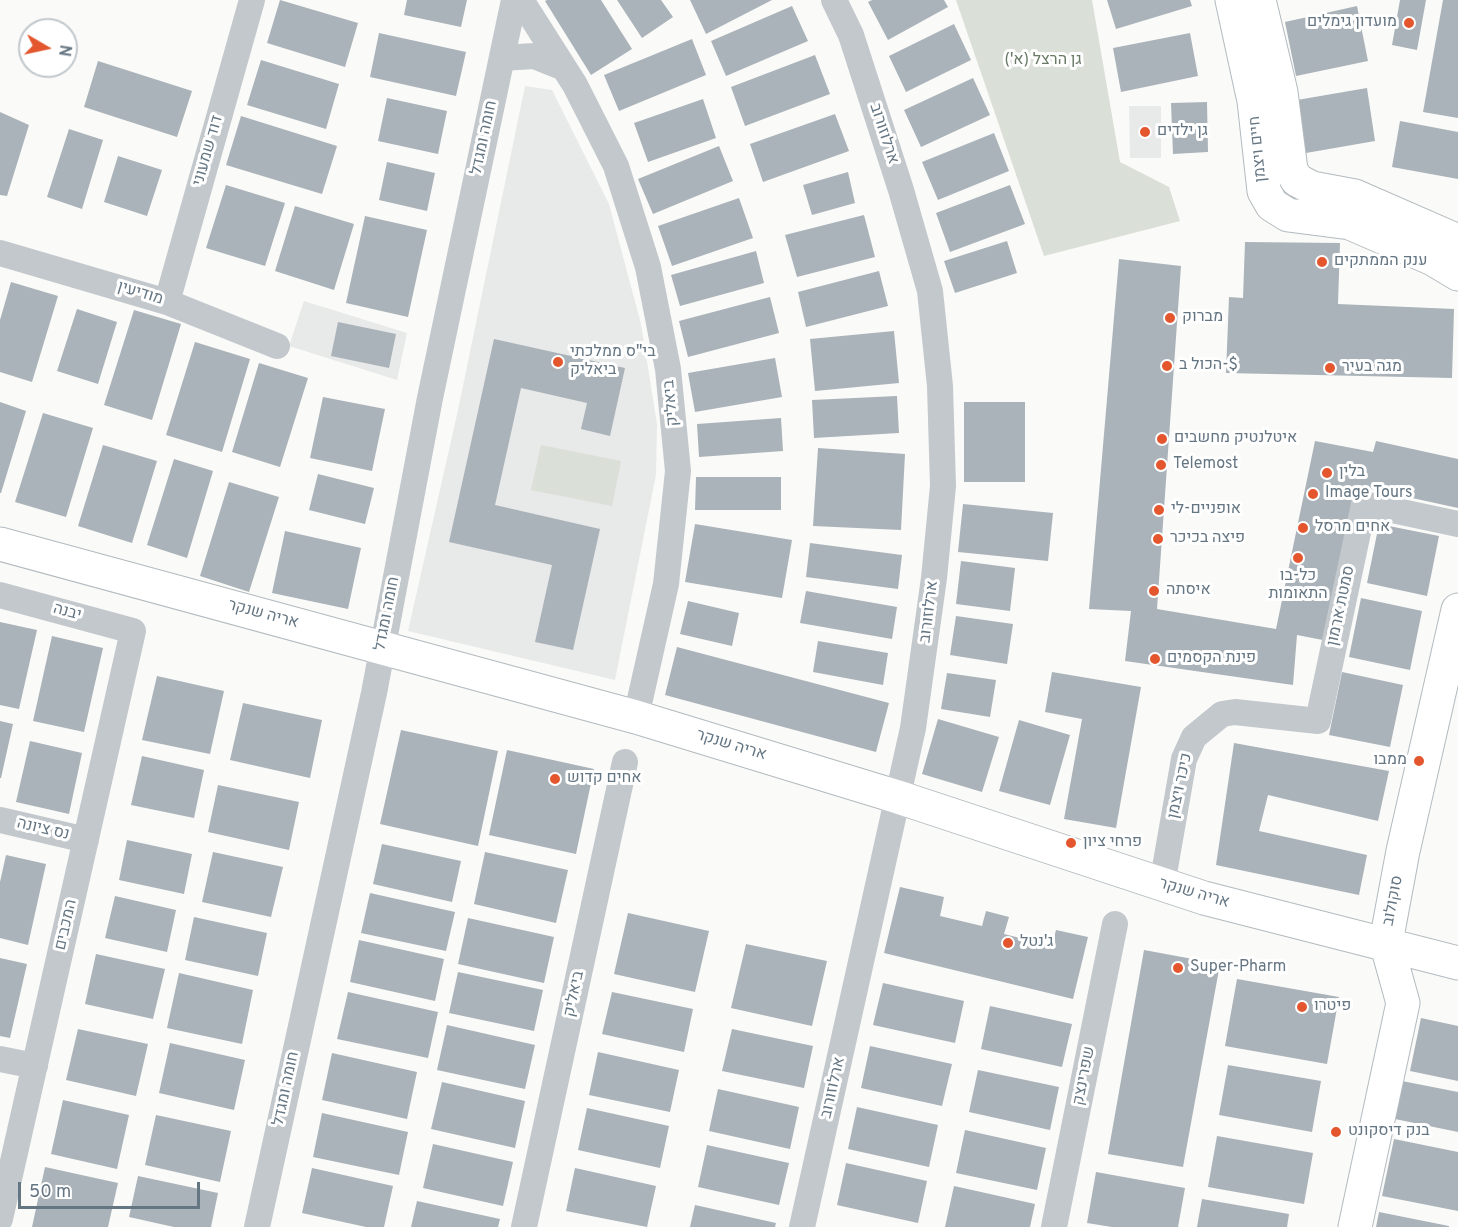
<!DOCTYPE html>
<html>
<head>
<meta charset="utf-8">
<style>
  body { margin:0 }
  #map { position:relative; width:1458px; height:1227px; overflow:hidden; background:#fafaf8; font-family:Overpass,sans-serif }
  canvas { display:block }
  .north { position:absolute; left:18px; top:18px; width:60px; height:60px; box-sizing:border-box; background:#fff; border:2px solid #c1c8cd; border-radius:50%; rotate:99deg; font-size:16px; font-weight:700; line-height:24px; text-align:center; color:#657683 }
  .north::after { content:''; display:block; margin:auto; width:21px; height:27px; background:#e4572e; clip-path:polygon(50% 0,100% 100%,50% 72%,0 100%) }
  .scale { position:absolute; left:18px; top:1182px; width:182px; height:27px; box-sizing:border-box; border:3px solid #657683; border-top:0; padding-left:8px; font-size:18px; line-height:21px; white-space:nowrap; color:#657683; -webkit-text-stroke:4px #fff; paint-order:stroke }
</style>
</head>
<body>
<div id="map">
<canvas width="1458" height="1227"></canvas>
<div class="north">N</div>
<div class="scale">50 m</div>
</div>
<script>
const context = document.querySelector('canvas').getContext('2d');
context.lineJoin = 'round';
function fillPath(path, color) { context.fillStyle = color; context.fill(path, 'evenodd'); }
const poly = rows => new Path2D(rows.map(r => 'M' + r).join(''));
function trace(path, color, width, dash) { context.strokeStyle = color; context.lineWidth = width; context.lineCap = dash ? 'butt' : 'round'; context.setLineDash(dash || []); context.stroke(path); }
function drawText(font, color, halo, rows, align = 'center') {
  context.font = font + ' Overpass,Heebo,sans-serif'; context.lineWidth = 6; context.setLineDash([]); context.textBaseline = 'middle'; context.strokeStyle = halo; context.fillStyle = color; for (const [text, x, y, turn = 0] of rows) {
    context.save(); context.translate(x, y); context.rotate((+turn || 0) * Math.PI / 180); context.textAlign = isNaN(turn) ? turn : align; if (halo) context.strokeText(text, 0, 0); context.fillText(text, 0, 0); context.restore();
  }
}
fillPath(poly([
  [525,86,552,90,609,204,641,324,657,424,656,475,615,680,408,631,458,410],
  [1129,106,1161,106,1161,158,1130,158],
  [304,301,407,333,397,380,289,346]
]), '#e8e9e9');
fillPath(poly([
  [956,0,1092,0,1120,162,1169,187,1180,221,1044,256],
  [541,445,621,461,612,506,531,490]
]), '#dadfd7');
fillPath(poly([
  [280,0,358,23,345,67,267,43],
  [407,0,467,0,461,27,404,15],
  [547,0,601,0,632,49,591,75,545,1],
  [617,0,661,0,673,17,642,38],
  [690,0,772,0,706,34],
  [872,0,944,0,948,7,888,40,868,2],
  [1107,0,1190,0,1192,6,1116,29],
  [1400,0,1426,0,1417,50,1392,45],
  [1443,0,1458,0,1458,118,1423,112],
  [792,6,808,41,726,76,711,41],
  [1357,6,1368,61,1296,76,1285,22],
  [954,24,971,60,906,92,889,56],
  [379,33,466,52,456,96,370,77],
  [1190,33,1198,76,1121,92,1113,48],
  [692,39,706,75,619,111,604,75],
  [815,55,830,94,745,126,731,87],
  [261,60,339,84,326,129,247,105],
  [98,61,192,91,177,137,84,107],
  [973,78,990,115,921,147,904,110],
  [1367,88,1375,141,1306,153,1297,100],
  [387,98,447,111,438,154,378,141],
  [703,99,716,138,648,162,634,123],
  [1207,102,1208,152,1173,154,1171,103],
  [0,112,29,125,7,196,0,195],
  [835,114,849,151,763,182,750,144],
  [241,116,337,146,322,194,226,165],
  [1400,121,1458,132,1458,179,1392,167],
  [69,129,103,140,82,209,47,197],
  [994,133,1009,171,938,200,922,162],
  [719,146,733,181,653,214,638,179],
  [118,156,162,170,147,216,104,202],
  [387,162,435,173,427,211,379,200],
  [848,172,855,203,812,215,803,185],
  [226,185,285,203,265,266,206,248],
  [1010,185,1025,224,950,252,936,213],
  [739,198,753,238,672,266,658,226],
  [295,206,354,224,334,290,275,271],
  [864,215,875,257,797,277,785,235],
  [365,216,427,230,408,317,346,303],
  [1007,241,1017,273,955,293,944,261],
  [1245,242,1340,243,1338,304,1454,309,1452,378,1226,373,1229,297,1243,298],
  [756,251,764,283,680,306,671,275],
  [1119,259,1181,266,1157,609,1276,629,1315,441,1373,452,1376,441,1458,459,1458,508,1357,486,1328,641,1297,635,1293,685,1125,661,1131,611,1089,609],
  [879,271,888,306,806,327,798,292],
  [11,282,58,296,32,382,0,372,0,320],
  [770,297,779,333,688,357,679,321],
  [77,309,117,322,98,384,57,371],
  [134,310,181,324,152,420,104,405],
  [338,322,396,334,389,368,331,356],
  [894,331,899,383,815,391,810,339],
  [494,339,625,368,610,436,581,429,587,403,521,388,495,505,600,529,573,650,535,642,552,565,449,542],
  [195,342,250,359,222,452,166,435],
  [775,358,782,397,695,412,688,373],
  [259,363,308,378,280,467,232,452],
  [897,396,899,433,814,438,812,400],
  [323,397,385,409,372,471,310,458],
  [0,402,26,411,1,493,0,493],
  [964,402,1025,402,1025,482,964,482],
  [43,413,93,428,66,517,15,502],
  [781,418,783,451,699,457,697,424],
  [103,445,157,461,132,543,78,526],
  [818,448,905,454,901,530,813,526],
  [174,459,213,471,187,558,147,545],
  [318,474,374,488,365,524,309,510],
  [696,477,781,477,781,510,695,510],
  [229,482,279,497,249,592,200,576],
  [963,504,1053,513,1048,561,958,552],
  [695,524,792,540,782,598,685,582],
  [1379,524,1439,536,1427,596,1367,583],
  [285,531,361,548,348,609,272,593],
  [810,543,902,555,898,589,806,577],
  [961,561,1015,568,1010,611,956,604],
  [806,591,897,607,892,639,800,623],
  [1361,598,1422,611,1410,670,1349,657],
  [688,601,739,613,732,646,680,634],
  [956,616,1013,624,1007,664,950,655],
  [0,622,37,630,19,709,0,705],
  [52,636,103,648,84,732,33,721],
  [818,641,888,653,883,685,813,672],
  [677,647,889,703,876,752,665,695],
  [1052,672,1141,687,1116,828,1064,819,1082,719,1045,712],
  [1342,672,1403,685,1390,747,1329,735],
  [947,673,996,680,990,717,941,709],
  [157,676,224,691,210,754,142,740],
  [243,703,322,720,310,778,230,760],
  [938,719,999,737,982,792,922,774],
  [1019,720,1070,735,1050,805,999,791],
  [0,721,13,724,1,778,0,778],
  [401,730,498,751,478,846,380,824],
  [30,741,82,753,69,814,16,802],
  [1234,743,1389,771,1378,821,1268,795,1259,831,1367,855,1359,895,1216,865],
  [507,750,594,769,576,854,489,835],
  [142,756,204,770,194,818,131,805],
  [218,785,299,802,289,850,208,832],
  [127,840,192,854,184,894,119,880],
  [382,844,461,861,452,902,373,884],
  [213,852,283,867,271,917,202,902],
  [485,852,568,870,556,923,474,904],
  [6,855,46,864,28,945,0,938,0,882],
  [900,887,944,897,940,916,982,926,986,911,1009,917,1004,934,1052,946,1056,930,1088,937,1073,999,884,953],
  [370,893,455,912,446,951,361,933],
  [115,896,176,910,167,952,105,938],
  [628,913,709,931,695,992,614,974],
  [194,917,267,933,258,976,185,960],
  [468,918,554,937,544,983,458,964],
  [359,940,444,959,435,1001,350,982],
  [746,944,827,961,812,1026,731,1008],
  [1144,950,1220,964,1183,1167,1108,1154],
  [96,954,165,969,153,1019,85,1004],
  [0,958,27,964,10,1038,0,1036],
  [458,972,543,990,534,1031,449,1013],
  [179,973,253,990,242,1044,167,1028],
  [1237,979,1339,997,1327,1064,1225,1046],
  [883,983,964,1001,955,1043,873,1025],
  [348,992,438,1012,428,1058,337,1039],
  [612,992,693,1009,684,1052,602,1034],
  [990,1006,1072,1024,1062,1067,981,1049],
  [1421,1018,1458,1026,1458,1081,1410,1071],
  [447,1025,535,1045,525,1089,437,1070],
  [78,1029,148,1044,136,1096,66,1080],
  [732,1029,813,1046,804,1088,722,1071],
  [170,1043,245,1060,234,1110,159,1093],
  [870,1046,952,1064,942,1106,861,1088],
  [598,1052,679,1070,670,1112,589,1095],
  [332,1053,417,1072,407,1119,322,1100],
  [1228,1065,1321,1081,1312,1132,1219,1115],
  [978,1070,1059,1087,1050,1130,969,1112],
  [1402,1081,1458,1092,1458,1132,1395,1119],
  [442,1082,525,1101,515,1148,431,1129],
  [718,1089,799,1107,790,1149,709,1131],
  [63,1100,129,1115,117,1169,51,1154],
  [857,1107,938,1125,929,1167,848,1149],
  [587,1108,669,1126,660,1168,578,1150],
  [322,1113,408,1132,399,1175,313,1157],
  [156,1115,231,1131,220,1182,145,1165],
  [965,1130,1046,1148,1037,1190,956,1173],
  [1217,1136,1313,1153,1304,1204,1208,1187],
  [1394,1139,1458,1152,1458,1211,1382,1196],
  [433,1144,513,1162,503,1206,423,1188],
  [707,1145,789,1163,779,1205,698,1187],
  [846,1163,927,1181,918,1223,837,1205],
  [45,1167,118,1183,108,1227,32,1227],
  [312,1168,393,1186,384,1227,366,1227,302,1213],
  [575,1168,656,1186,647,1227,566,1211],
  [1096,1172,1185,1188,1178,1227,1112,1227,1087,1223],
  [138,1176,218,1193,211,1227,174,1227,129,1217],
  [954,1186,1035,1204,1030,1227,945,1227],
  [1202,1199,1289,1214,1287,1227,1197,1227],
  [417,1201,500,1219,498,1227,411,1227],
  [695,1205,776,1223,775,1227,690,1227],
  [1379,1212,1449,1226,1449,1227,1376,1227]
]), '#aab3b9');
const secondary = poly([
  [1232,0,1254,101,1264,191,1272,205,1288,215,1350,223,1433,259,1458,274],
  [1259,0,1281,92,1291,170,1297,180,1312,188,1355,196,1458,241],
  [0,544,636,717,898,797,1204,898,1458,963],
  [1355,1227,1403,1003,1386,942,1403,851,1458,610]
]);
trace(secondary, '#b3babf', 35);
trace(poly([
  [521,0,575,85,616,166,648,267,668,369,678,471,666,584,636,717],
  [502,58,534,56,564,68],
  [0,253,167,302,277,346],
  [167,302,252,0],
  [0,595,133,631,0,1219],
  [0,820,86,840],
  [1162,885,1184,759,1194,737,1222,714,1235,712,1318,721,1364,504,1458,524],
  [0,1059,35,1066],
  [257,1227,374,693,430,398,514,0],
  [524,1227,625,762],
  [802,1227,913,728,934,578,943,486,940,386,930,291,901,190,851,35,834,0],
  [1054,1227,1115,924]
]), '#c3c8cc', 26);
trace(secondary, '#fff', 33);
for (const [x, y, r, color] of [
  [1409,23,6,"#e4572e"],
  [1145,132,6,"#e4572e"],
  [1322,262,6,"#e4572e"],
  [1170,318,6,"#e4572e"],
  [558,362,6,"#e4572e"],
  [1167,366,6,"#e4572e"],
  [1330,368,6,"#e4572e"],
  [1162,439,6,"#e4572e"],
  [1161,465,6,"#e4572e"],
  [1327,473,6,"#e4572e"],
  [1313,494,6,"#e4572e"],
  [1159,510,6,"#e4572e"],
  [1303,528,6,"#e4572e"],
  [1158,539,6,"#e4572e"],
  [1298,558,6,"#e4572e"],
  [1154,591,6,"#e4572e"],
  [1155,659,6,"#e4572e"],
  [1419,761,6,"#e4572e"],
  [555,779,6,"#e4572e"],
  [1071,843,6,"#e4572e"],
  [1008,943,6,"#e4572e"],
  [1178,968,6,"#e4572e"],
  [1302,1007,6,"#e4572e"],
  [1336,1132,6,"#e4572e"]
]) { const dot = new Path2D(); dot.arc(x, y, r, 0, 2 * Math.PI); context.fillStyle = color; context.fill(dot); trace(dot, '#fff', 2); }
drawText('16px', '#657683', '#fff', [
  ["מועדון גימלים",1397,23,"right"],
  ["גן ילדים",1157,132],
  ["ענק הממתקים",1334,262],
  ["מברוק",1182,318],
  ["בי\"ס ממלכתי",570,353],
  ["ביאליק",570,371],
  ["הכול ב-$",1179,366],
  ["מגה בעיר",1342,368],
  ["איטלנטיק מחשבים",1174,439],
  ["Telemost",1173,465],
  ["בלין",1339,473],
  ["Image Tours",1325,494],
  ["אופניים-לי",1171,510],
  ["אחים מרסל",1315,528],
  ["פיצה בכיכר",1170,539],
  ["כל-בו",1298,577,"center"],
  ["התאומות",1298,595,"center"],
  ["איסתה",1166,591],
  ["פינת הקסמים",1167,659],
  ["ממבו",1407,761,"right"],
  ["אחים קדוש",567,779],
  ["פרחי ציון",1083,843],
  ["ג'נטל",1020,943],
  ["Super-Pharm",1190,968],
  ["פיטרו",1314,1007],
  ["בנק דיסקונט",1348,1132]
], 'left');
drawText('16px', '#687a64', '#fff', [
  ["גן הרצל (א')",1043,61]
]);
drawText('16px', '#657683', '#fff', [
  ["ארלוזורוב",883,134,72],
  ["חומה ומגדל",485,138,-78],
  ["חיים ויצמן",1259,149,-96],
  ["דוד שמעוני",209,151,-74],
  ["מודיעין",140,294,17],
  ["ביאליק",672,403,-95],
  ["סמטת ארמון",1342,606,-78],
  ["ארלוזורוב",930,612,-83],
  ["יבנה",67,613,15],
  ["חומה ומגדל",388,614,-79],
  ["אריה שנקר",263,615,15],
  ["אריה שנקר",731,746,17],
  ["כיכר ויצמן",1181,786,-78],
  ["נס ציונה",43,830,13],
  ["אריה שנקר",1194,894,16],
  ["סוקולוב",1394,901,-79],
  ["המכבים",67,925,-77],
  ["ביאליק",575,994,-78],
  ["שפרינצק",1085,1076,-79],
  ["ארלוזורוב",834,1088,-77],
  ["חומה ומגדל",287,1089,-78]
]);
</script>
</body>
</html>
